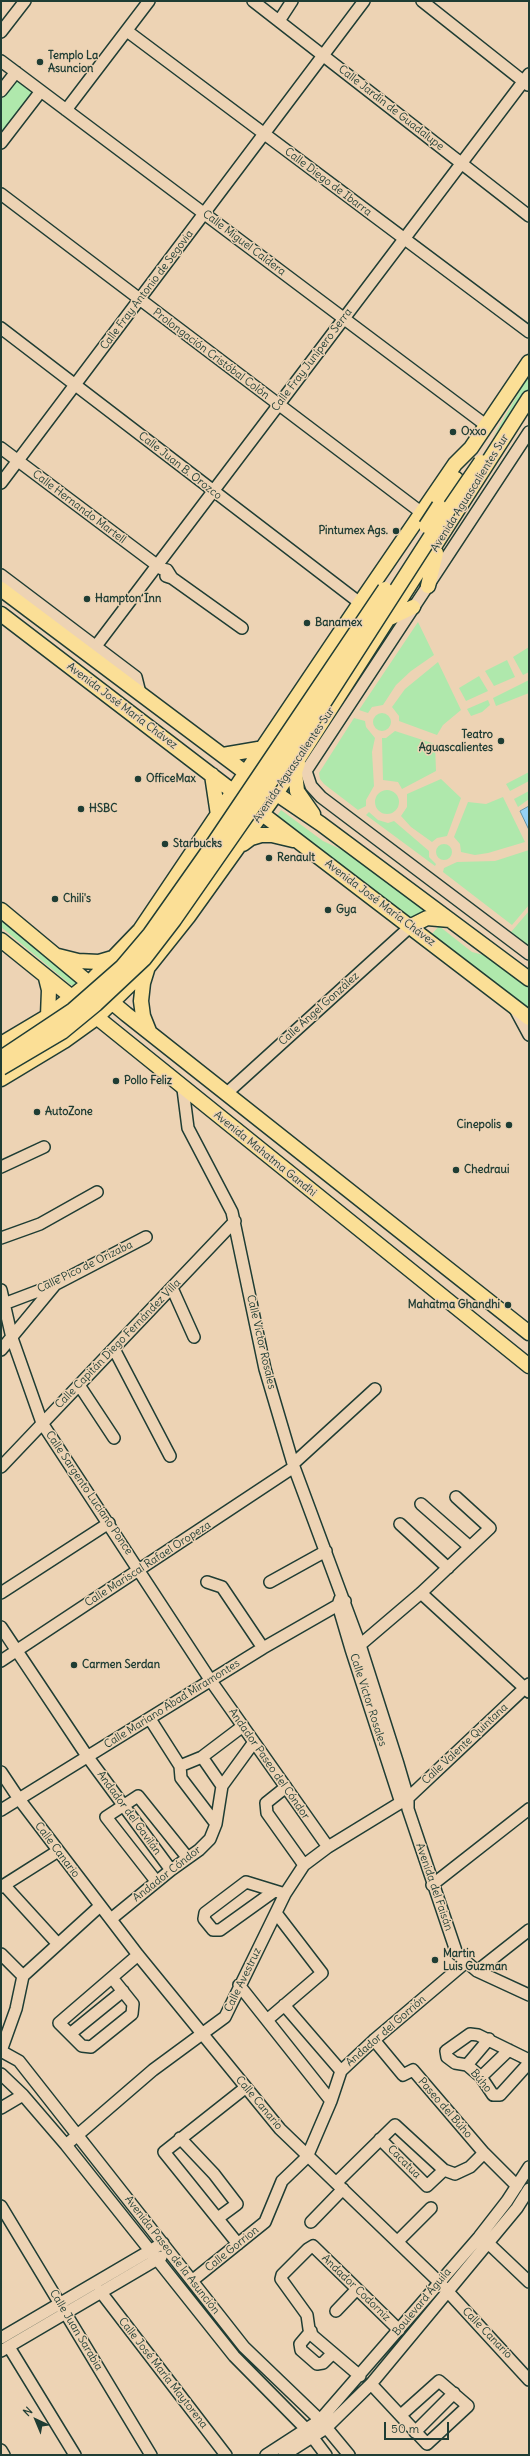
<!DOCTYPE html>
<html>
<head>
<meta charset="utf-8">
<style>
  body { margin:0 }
  #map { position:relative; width:530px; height:2456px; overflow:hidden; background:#edd3b4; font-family:Delius,sans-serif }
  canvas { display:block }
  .frame { position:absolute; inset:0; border:2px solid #1f3d34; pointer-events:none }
  .north { position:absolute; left:16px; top:2400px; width:40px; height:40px; -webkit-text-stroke:3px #edd3b4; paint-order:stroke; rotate:316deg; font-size:11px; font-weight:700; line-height:16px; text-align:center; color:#1f3d34 }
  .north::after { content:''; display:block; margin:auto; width:14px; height:18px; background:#1f3d34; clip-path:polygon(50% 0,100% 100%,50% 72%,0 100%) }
  .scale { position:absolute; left:384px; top:2422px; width:65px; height:18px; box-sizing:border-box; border:2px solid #1f3d34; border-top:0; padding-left:5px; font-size:12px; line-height:14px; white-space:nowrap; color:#1f3d34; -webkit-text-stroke:3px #edd3b4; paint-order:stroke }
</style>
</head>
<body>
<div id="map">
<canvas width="530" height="2456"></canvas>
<div class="frame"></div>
<div class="north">N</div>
<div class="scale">50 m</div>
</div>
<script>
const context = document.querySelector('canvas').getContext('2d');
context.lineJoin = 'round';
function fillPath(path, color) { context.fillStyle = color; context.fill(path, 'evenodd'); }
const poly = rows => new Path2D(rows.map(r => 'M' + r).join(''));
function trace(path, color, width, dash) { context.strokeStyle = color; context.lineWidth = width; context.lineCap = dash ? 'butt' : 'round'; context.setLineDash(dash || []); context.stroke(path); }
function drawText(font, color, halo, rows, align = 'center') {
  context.font = font + ' Delius,sans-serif'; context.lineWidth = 3; context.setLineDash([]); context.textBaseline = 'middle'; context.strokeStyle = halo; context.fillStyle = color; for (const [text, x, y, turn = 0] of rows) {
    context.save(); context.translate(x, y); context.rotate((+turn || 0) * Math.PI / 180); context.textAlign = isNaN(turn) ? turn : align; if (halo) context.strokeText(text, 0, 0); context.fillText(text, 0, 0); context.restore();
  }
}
fillPath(poly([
  [16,79,35,91,1,135,1,100],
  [529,374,529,389,493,437,515,399],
  [418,622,434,655,411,671,396,685,383,705,372,707,368,713,359,710],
  [529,647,529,672,523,675,513,657],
  [507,660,515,677,494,686,485,671],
  [438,662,461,710,443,725,437,735,399,721,399,716,392,707,405,689],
  [479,676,488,691,466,701,459,688],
  [529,680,529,693,496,706,493,698],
  [488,700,490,705,482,712,471,716,467,709],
  '373 722a9 9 0 1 1 18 0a9 9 0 1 1-18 0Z',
  [354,718,365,721,366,727,375,738,372,752,374,786,366,800,366,806,358,810,324,784,320,779,319,773],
  [395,731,435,744,436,771,402,789,398,782,383,780,382,738,386,738],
  [529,772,529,781,510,791,506,784],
  [441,779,461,798,447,836,437,838,432,842,411,827,401,816,407,807,407,794],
  '375 802a12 12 0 1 1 24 0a12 12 0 1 1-24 0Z',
  [529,791,529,799,518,807,514,799],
  [503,797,525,842,488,853,475,855,461,852,460,844,454,837,468,802,486,804],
  [281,810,323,841,372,864,434,909,408,921,275,819],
  [369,812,378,820,388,823,394,821,429,851,429,857,436,864,435,866,366,815],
  '436 852a8 8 0 1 1 16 0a8 8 0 1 1-16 0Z',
  [529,850,529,905,512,925,443,872,444,868,457,862,495,861],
  [529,911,529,946,511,932],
  [1,914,80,980,76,986,71,985,1,927],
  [439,926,472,952,499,959,529,982,529,1008,432,934]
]), '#afe8ac');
const water = poly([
  [529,806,529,830,520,811,529,806]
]);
fillPath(water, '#94d2f5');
trace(water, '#6596a8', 1);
const minor = poly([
  [253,1,529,216],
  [422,1,528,85],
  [279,21,292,1],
  [127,31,529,332],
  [1,32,25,1],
  [1,61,487,426],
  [1,91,16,72],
  [66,110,149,1],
  [1,143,41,91],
  [1,194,422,513],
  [1,328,360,603],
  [529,432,306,771,311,786,321,797,529,954],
  [1,448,162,569,167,570,172,578],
  [1,483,364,1],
  [1,575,136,677,140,693],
  [166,576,172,578,242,628],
  [96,646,529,74],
  [515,1009,529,1035],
  [183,1089,188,1128,232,1212,265,1369,294,1467,360,1645,398,1764,408,1798,408,1809,457,1954,477,1971,529,1995],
  [228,1092,411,926],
  [1,1167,44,1147],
  [1,1238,40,1224,97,1192],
  [172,1288,194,1337],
  [1,1290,12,1338,42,1423,211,1681,328,1847],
  [1,1305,54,1285,146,1237],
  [114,1349,170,1456],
  [1,1350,54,1286],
  [79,1385,114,1438],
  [293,1464,375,1389],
  [1,1467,235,1221],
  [421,1504,470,1547],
  [400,1524,448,1568],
  [207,1582,222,1587,263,1648],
  [270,1582,326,1551],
  [1,1593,109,1523],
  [421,1593,529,1692],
  [340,1599,338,1605,351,1649,401,1803],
  [1,1627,87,1756,171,1870],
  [351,1649,360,1645,421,1593,490,1528,456,1497],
  [1,1661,294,1467],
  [150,1719,180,1766,181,1778,216,1824],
  [202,1757,222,1786],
  [180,1766,202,1757,243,1726],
  [1,1772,19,1799,138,1955,280,2129,439,2282,529,2380],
  [286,1787,266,1803,267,1813,304,1865],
  [1,1810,263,1648,345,1601],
  [156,1881,106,1817,138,1796,187,1857],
  [432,1885,529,1809],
  [5,1886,57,1943],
  [1,1887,58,1851],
  [273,1892,220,1930,213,1930,204,1919,205,1913,246,1882,285,1894],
  [111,1919,171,1870,199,1850,210,1839,216,1824,222,1786,254,1742],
  [1,1954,23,1976],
  [477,1971,529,1930],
  [23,1976,100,1906],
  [113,1979,133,2004,132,2014,91,2047,82,2046,59,2023,138,1955],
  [239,1985,331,2101],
  [284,2005,341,2071],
  [267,2020,322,1973,276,1913],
  [70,2034,123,1991],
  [374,2040,403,2075,413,2070,484,2153,517,2186],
  [1,2051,19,2061,244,2347,320,2420,349,2455],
  [1,2051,16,2009,23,1976],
  [529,2060,478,2035,470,2034,446,2051,447,2057,455,2063,467,2065,481,2077,493,2095,500,2095,529,2063],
  [467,2065,489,2039],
  [1,2074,23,2095,66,2145,234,2356,307,2430,326,2455],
  [481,2077,509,2050],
  [1,2108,23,2095],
  [180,2138,214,2174,237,2204,218,2218],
  [380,2139,427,2186,444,2170],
  [66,2145,153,2070,225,2017,285,1894,304,1865,328,1847,408,1798,529,1684],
  [336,2183,395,2125,444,2170,455,2174,470,2167,484,2153],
  [1,2206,151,2455],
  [311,2222,343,2189],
  [398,2241,431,2208],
  [487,2242,529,2282],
  [238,2244,164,2152,245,2088],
  [193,2280,265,2222,282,2181,307,2157,331,2101,341,2071,374,2040,465,1963],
  [100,2291,226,2455],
  [336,2311,357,2289],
  [311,2331,300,2344,301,2350,317,2364,323,2363,333,2353],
  [1,2338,163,2243],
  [9,2347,75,2455],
  [1,2351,161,2257],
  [360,2376,313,2336,309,2329,307,2315,281,2279,282,2275,308,2249,313,2246,399,2330],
  [371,2384,427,2444,468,2406,439,2381,401,2415],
  [415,2432,454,2393],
  [1,2450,4,2455],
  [266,2455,320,2420,479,2237,507,2201,529,2167],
  [284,2455,326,2428,371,2384,517,2208,529,2189]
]);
const major = poly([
  [439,506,456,479],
  [428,586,436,553],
  [1,589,246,773,321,824,529,979],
  [1,614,529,1018],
  [390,618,413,607],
  [223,755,264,748],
  [298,763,295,772,297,791,313,814],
  [212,775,218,815],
  [243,844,251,838,261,835,272,835,293,840],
  [1,910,126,1014,529,1333],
  [411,926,427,918,450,920],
  [1,940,529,1366],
  [58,956,78,961,99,962,116,957],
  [147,970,143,983,141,1001,143,1016,149,1031],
  [46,978,49,990,48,1016],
  [1,1044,48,1016,89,983,140,930,360,603,455,464,471,448,529,362],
  [1,1079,64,1041,96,1018,149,966,188,917,276,794,529,398]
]);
trace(minor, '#1f3d34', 14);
trace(major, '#1f3d34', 17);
trace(minor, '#edd3b4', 11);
trace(major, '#fbdf96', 14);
const majorBridge = poly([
  [426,526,439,506],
  [1,1058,73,1010,122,967,150,934,212,846,385,589],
  [1,1068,62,1032,96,1004,144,959,174,920,307,729,440,522,481,462]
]);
trace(majorBridge, '#1f3d34', 17, []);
trace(majorBridge, '#fbdf96', 14);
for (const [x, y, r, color] of [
  [40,62,4,"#1f3d34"],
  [453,432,4,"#1f3d34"],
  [396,531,4,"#1f3d34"],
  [87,599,4,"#1f3d34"],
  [307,623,4,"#1f3d34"],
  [501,741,4,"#1f3d34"],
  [138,779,4,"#1f3d34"],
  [81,809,4,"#1f3d34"],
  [165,844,4,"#1f3d34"],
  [269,858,4,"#1f3d34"],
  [55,899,4,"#1f3d34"],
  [328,910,4,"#1f3d34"],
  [116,1081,4,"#1f3d34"],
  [37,1112,4,"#1f3d34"],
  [509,1125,4,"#1f3d34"],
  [456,1170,4,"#1f3d34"],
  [508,1305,4,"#1f3d34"],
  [74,1665,4,"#1f3d34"],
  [435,1960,4,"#1f3d34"]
]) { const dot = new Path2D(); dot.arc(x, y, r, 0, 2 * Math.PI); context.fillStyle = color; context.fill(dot); trace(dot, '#edd3b4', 1.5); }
drawText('bold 11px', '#1f3d34', '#edd3b4', [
  ["Templo La",48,56],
  ["Asuncion",48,69],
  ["Oxxo",461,432],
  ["Pintumex Ags.",388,531,"right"],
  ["Hampton Inn",95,599],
  ["Banamex",315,623],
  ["Teatro",493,735,"right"],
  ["Aguascalientes",493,748,"right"],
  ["OfficeMax",146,779],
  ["HSBC",89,809],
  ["Starbucks",173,844],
  ["Renault",277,858],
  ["Chili's",63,899],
  ["Gya",336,910],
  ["Pollo Feliz",124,1081],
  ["AutoZone",45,1112],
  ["Cinepolis",501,1125,"right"],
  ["Chedraui",464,1170],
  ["Mahatma Ghandhi",500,1305,"right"],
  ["Carmen Serdan",82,1665],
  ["Martin",443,1954],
  ["Luis Guzman",443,1967]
], 'left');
drawText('11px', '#1f3d34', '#edd3b4', [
  ["Calle Jardín de Guadalupe",391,108,38],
  ["Calle Diego de Ibarra",328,182,37],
  ["Calle Miguel Caldera",244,243,37],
  ["Calle Fray Antonio de Segovia",147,290,-53],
  ["Prolongación Cristóbal Colón",211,354,37],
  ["Calle Fray Junípero Serra",312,360,-53],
  ["Calle Juan B. Orozco",180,466,38],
  ["Avenida Aguascalientes Sur",470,493,-58],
  ["Calle Hernando Martell",79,507,37],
  ["Avenida José María Chávez",122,706,37],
  ["Avenida Aguascalientes Sur",294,765,-56],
  ["Avenida José María Chávez",380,903,37],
  ["Calle Ángel González",319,1009,-42],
  ["Avenida Mahatma Gandhi",265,1154,39],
  ["Calle Pico de Orizaba",85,1267,-26],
  ["Calle Víctor Rosales",261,1342,77],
  ["Calle Capitán Diego Fernández Villa",118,1344,-46],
  ["Calle Sargento Luciano Ponce",89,1493,56],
  ["Calle Mariscal Rafael Oropeza",148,1564,-33],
  ["Calle Víctor Rosales",368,1700,72],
  ["Calle Mariano Abad Miramontes",172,1704,-32],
  ["Calle Valente Quintana",465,1744,-43],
  ["Andador Paseo del Cóndor",269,1764,55],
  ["Andador del Gavilán",129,1813,54],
  ["Calle Canario",57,1850,53],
  ["Andador Cóndor",167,1874,-38],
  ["Avenida del Faisán",434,1887,71],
  ["Calle Avestruz",243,1980,-64],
  ["Andador del Gorrión",386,2031,-41],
  ["Búho",481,2081,50],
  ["Calle Canario",259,2103,50],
  ["Paseo del Búho",445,2108,49],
  ["Cacatua",404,2162,45],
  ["Calle Gorrion",232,2249,-39],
  ["Avenida Paseo de la Asunción",172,2255,52],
  ["Andador Codorniz",356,2288,44],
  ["Boulevard Águila",422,2302,-50],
  ["Calle Juan Sarabia",76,2330,59],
  ["Calle Canario",487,2333,46],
  ["Calle José María Maytorena",163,2373,52]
]);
</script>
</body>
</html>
